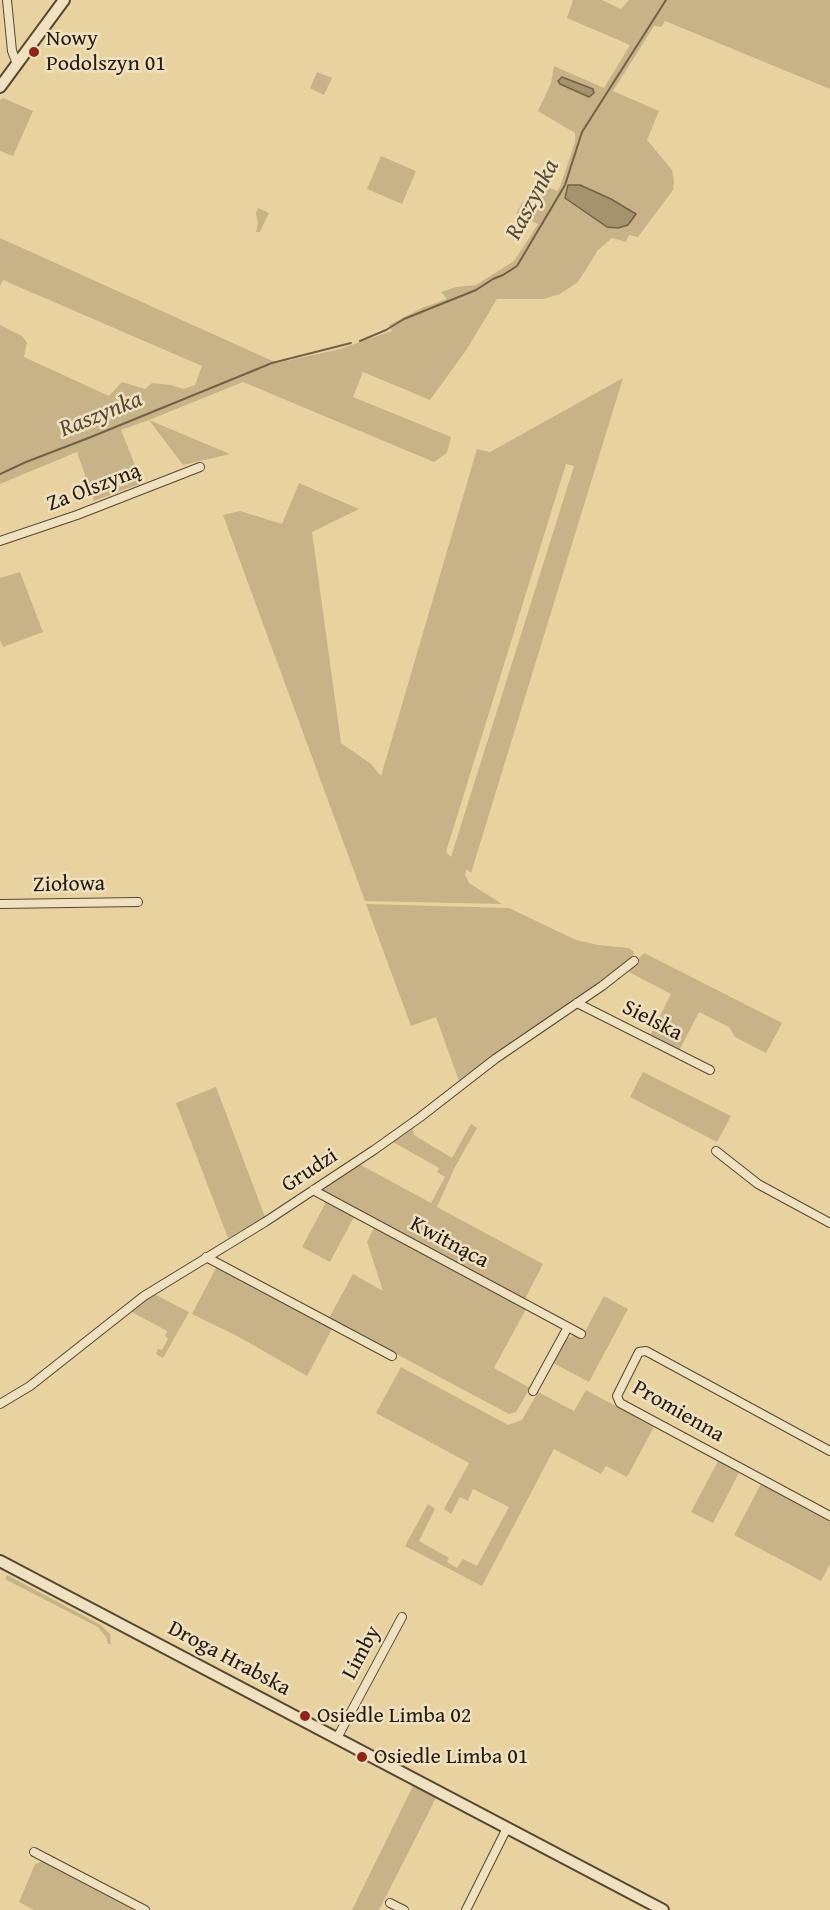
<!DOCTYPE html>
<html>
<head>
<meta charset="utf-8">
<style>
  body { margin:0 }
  canvas { display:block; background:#e8d2a0 }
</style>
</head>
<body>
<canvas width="830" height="1910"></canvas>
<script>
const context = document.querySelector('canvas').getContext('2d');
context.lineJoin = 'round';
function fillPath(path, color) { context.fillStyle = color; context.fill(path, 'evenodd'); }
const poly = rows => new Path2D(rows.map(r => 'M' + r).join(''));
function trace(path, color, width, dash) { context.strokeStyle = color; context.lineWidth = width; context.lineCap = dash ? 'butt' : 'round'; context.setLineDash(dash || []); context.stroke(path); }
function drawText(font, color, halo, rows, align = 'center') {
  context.font = font + ' "Gentium Book Plus",serif'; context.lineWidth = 5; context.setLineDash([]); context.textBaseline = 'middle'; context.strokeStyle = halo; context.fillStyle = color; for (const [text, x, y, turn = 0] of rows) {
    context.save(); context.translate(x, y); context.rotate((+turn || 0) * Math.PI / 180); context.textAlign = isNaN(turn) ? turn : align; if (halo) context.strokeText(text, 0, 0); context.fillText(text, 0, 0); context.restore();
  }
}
fillPath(poly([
  [573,0,602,0,621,9,629,0,830,0,830,89,665,21,661,27,654,26,613,91,659,111,647,140,672,170,674,182,673,190,638,237,629,235,626,242,612,238,598,250,578,282,560,294,544,299,497,299,467,349,430,400,363,372,353,397,451,437,447,453,434,462,243,382,149,420,230,454,183,465,149,420,121,430,142,483,94,501,77,452,0,484,0,325,22,336,27,343,24,357,109,396,122,382,145,389,152,383,171,385,184,389,195,385,202,366,3,280,0,286,0,238,277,363,340,349,392,331,389,325,424,307,447,299,441,292,456,287,476,285,514,261,538,224,516,214,522,203,526,198,537,194,542,187,546,186,557,191,560,187,575,142,575,133,538,111,551,83,554,66,604,88,630,45,567,18],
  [317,72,332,78,324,95,310,88],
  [3,98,33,111,13,156,0,151,0,100],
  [381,156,416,171,402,204,367,189],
  [258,208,269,213,260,232,256,232,258,223,256,213],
  [623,378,471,873,466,869,465,875,469,883,502,904,365,901,223,515,240,511,282,524,299,483,359,509,312,532,341,743,371,764,381,776,477,449,490,452],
  [566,464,574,466,451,857,446,852],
  [20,572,43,632,3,647,0,640,0,578],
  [366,904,509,908,576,940,598,945,629,948,634,952,632,961,595,989,526,1033,459,1081,436,1017,411,1026],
  [644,953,782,1023,766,1053,735,1037,729,1027,699,1012,679,1051,650,1036,671,994,627,971],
  [643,1072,731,1116,717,1142,630,1097],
  [216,1087,265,1217,228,1238,176,1103],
  [471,1124,477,1128,455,1167,437,1207,543,1264,525,1299,323,1192,323,1187,359,1164,431,1203,445,1177,437,1172,439,1168,393,1142,413,1129,414,1135,452,1158],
  [326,1202,354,1217,330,1262,302,1247],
  [374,1228,526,1309,494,1368,530,1388,516,1412,509,1414,329,1318,353,1274,383,1291,367,1242],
  [216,1268,332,1329,307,1376,239,1337,192,1314],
  [154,1294,189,1312,163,1358,156,1354,158,1349,162,1350,168,1339,165,1336,167,1331,130,1311],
  [604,1296,628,1309,589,1382,553,1363,567,1338,575,1336,581,1339],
  [401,1367,508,1425,522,1420,538,1392,574,1411,586,1390,654,1427,627,1477,606,1466,601,1474,554,1449,482,1586,405,1546,428,1504,435,1509,419,1541,449,1558,447,1562,457,1568,463,1559,477,1566,509,1507,473,1489,468,1501,460,1497,451,1514,444,1509,469,1463,376,1413],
  [718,1461,739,1473,713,1523,691,1512],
  [761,1484,830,1522,830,1564,821,1581,734,1535],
  [7,1575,101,1625,110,1634,111,1644,108,1644,106,1637,98,1627,5,1579],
  [414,1784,437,1796,379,1910,352,1910],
  [43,1861,135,1910,34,1910,19,1902,35,1864]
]), '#c7b387');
const water = poly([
  [562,77,593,89,594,93,589,97,560,84,558,81,562,77],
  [568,185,580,185,611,199,636,214,628,225,618,228,607,227,565,198,568,185]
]);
fillPath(water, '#a5936e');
trace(water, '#716247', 1.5);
trace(poly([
  [360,341,386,330,404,319,476,290,493,279,503,275,517,266,565,185,582,132,666,0],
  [0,474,26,462,91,437,272,363,351,343]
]), '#716247', 2);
const minor = poly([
  [7,0,12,51,17,64],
  [0,541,77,515,200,467],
  [0,904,138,902],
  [577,1003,710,1070],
  [716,1151,758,1184,830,1223],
  [313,1190,581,1334],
  [206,1257,392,1356],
  [533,1391,568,1327],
  [0,1404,30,1386,144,1296,265,1222,374,1150,419,1118,495,1059,602,986,634,961],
  [830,1451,646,1351,639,1352,617,1396,620,1403,830,1516],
  [337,1738,402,1617],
  [34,1852,145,1910],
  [390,1903,404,1910],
  [466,1910,507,1828]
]);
const tertiary = poly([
  [0,87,64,0],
  [0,1561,663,1910]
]);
trace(minor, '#554731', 10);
trace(tertiary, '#554731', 14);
trace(minor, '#f0e2c1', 8);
trace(tertiary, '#f0e2c1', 10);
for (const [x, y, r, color] of [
  [34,52,6,"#8f2418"],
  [305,1716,6,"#8f2418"],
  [362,1757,6,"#8f2418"]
]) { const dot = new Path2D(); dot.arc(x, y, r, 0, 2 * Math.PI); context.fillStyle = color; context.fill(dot); trace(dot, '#f0e2c1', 2); }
drawText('22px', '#24190c', '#f0e2c1', [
  ["Nowy",46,39],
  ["Podolszyn 01",46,64],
  ["Osiedle Limba 02",317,1716],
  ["Osiedle Limba 01",374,1757]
], 'left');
drawText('22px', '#24190c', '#f0e2c1', [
  ["Za Olszyną",94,488,-21],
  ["Ziołowa",69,885,-1],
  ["Sielska",652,1021,27],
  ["Grudzi",310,1171,-33],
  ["Kwitnąca",449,1243,28],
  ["Promienna",678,1412,30],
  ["Limby",362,1653,-62],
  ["Droga Hrabska",229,1659,28]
]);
drawText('italic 24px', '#584a33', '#f0e2c1', [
  ["Raszynka",533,200,-62],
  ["Raszynka",101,415,-22]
]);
</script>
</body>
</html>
